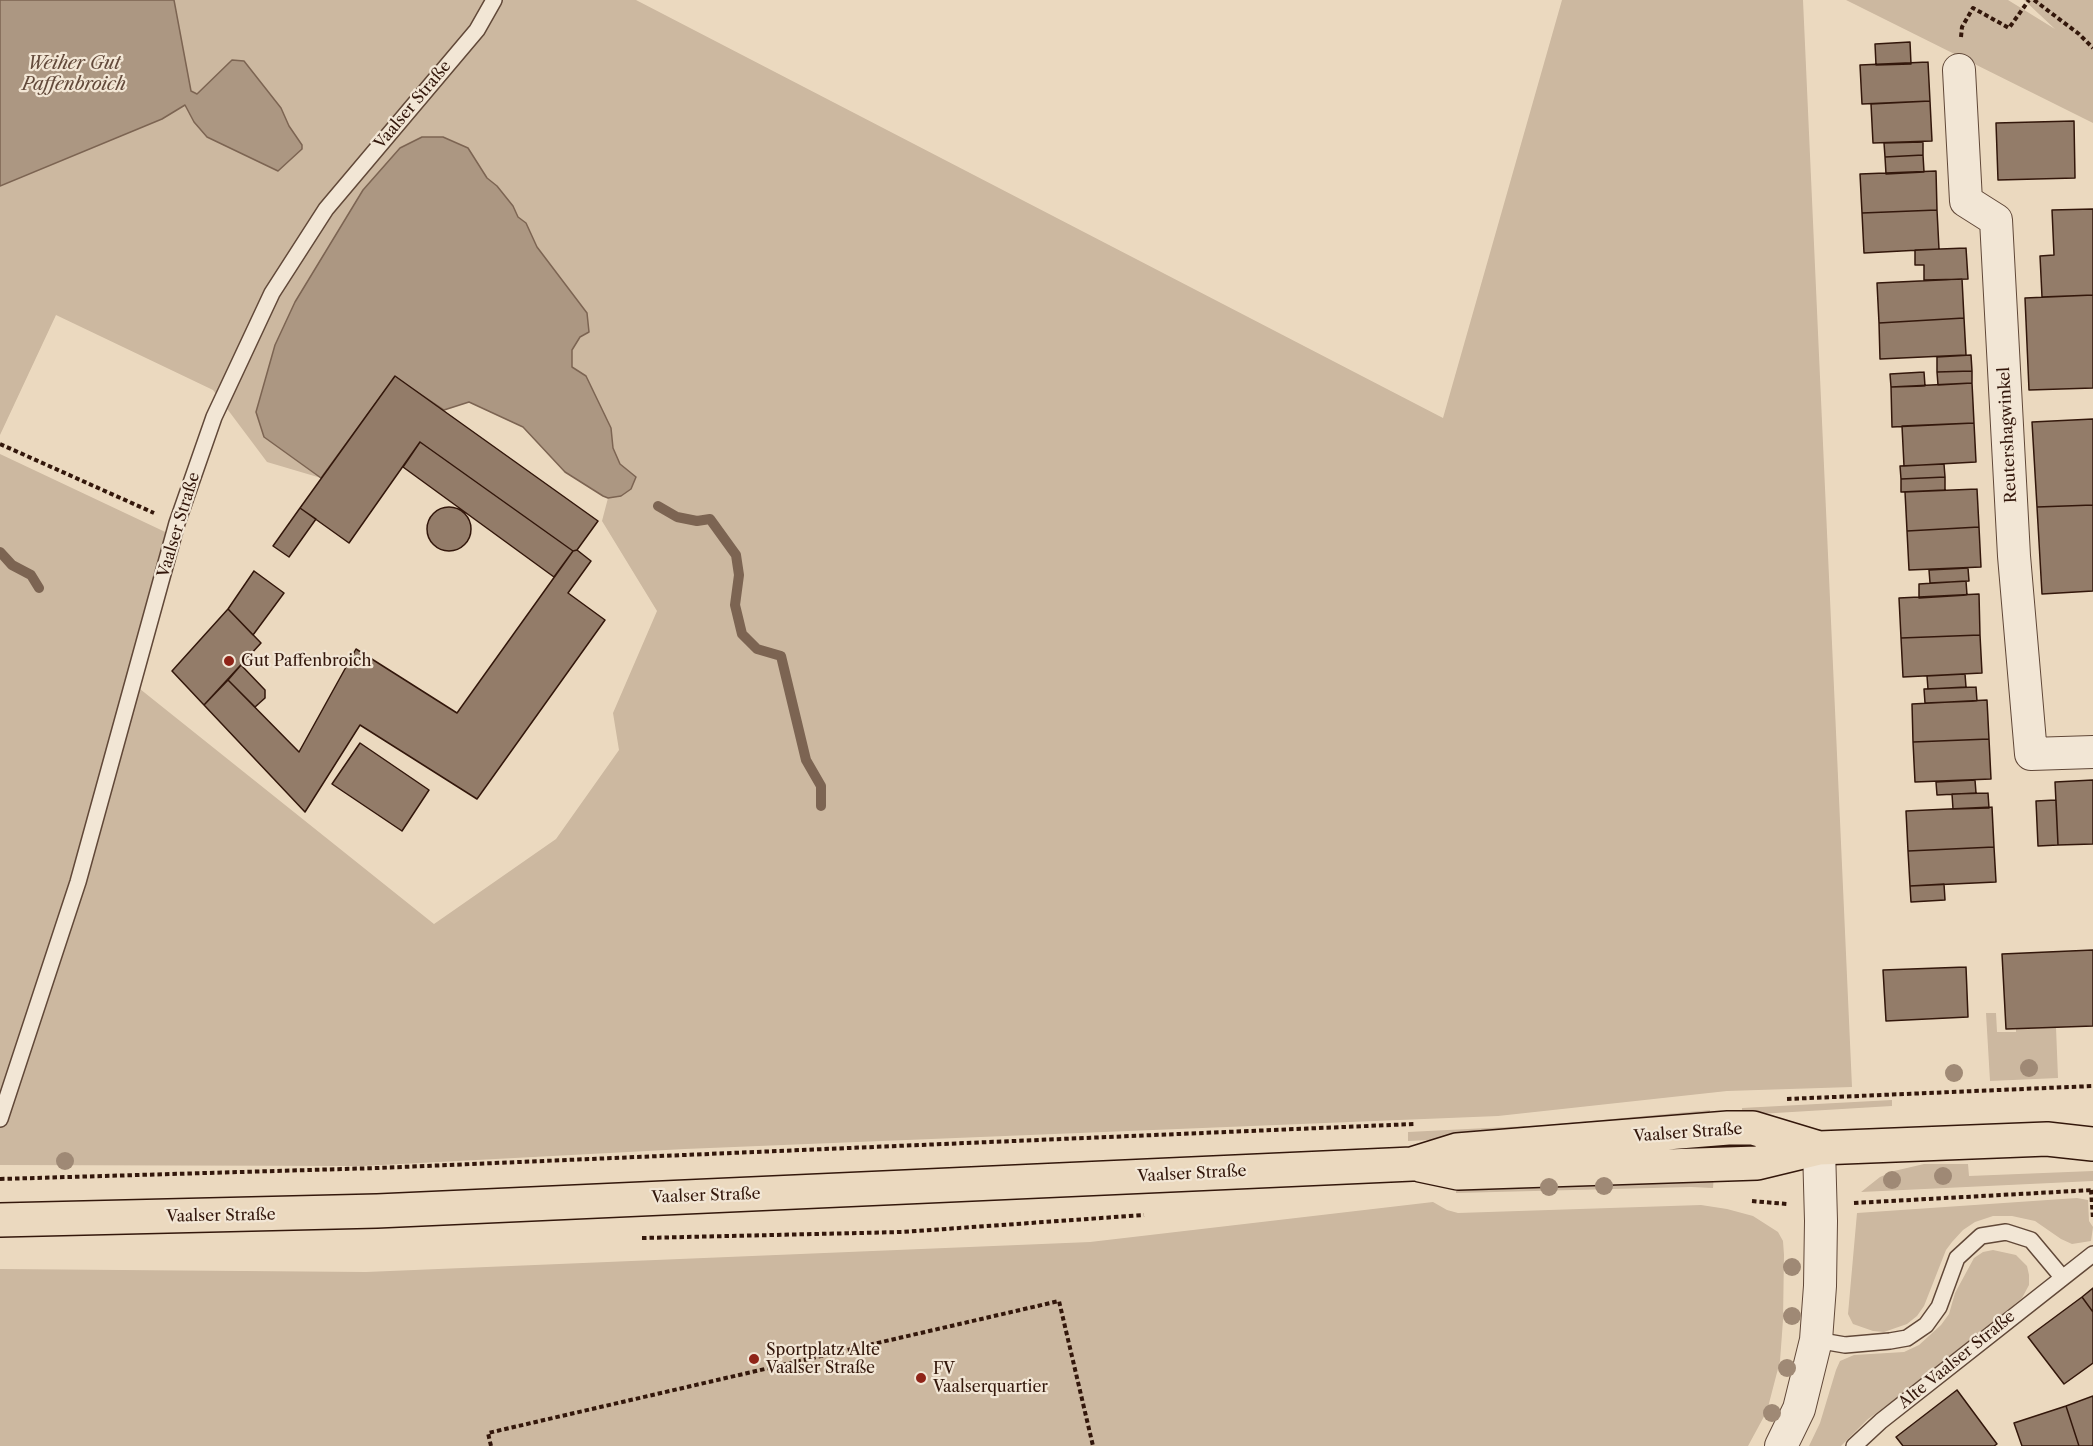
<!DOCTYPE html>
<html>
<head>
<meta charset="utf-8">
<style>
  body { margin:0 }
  canvas { display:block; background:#ebd9bf }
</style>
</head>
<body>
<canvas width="2093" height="1446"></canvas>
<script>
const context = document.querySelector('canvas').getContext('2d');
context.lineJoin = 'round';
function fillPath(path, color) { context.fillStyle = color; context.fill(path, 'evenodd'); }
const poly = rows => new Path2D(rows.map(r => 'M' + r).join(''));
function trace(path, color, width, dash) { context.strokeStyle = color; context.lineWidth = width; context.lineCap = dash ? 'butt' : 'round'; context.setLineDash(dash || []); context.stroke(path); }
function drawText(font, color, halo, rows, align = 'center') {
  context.font = font + ' "Libre Caslon Text",serif'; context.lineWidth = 4.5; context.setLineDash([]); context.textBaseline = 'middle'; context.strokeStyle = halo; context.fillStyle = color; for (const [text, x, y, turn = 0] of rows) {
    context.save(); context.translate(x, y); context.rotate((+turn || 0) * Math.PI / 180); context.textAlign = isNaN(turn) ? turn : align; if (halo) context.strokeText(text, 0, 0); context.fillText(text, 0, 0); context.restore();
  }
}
fillPath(poly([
  [174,0,636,0,1443,418,1562,0,1803,0,1852,1087,1727,1091,1498,1116,685,1149,363,1166,0,1165,0,454,178,538,140,689,434,924,556,839,619,750,613,713,657,611,602,521,608,498,621,496,620,464,613,448,611,428,586,377,572,367,572,350,580,337,526,223,518,217,513,206,497,186,487,178,468,149,400,148,363,190,295,302,275,345,256,412,265,437,321,478,267,462,213,390,56,315,0,435,0,186,191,91],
  [1846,0,2008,0,2055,29,2024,0,2093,0,2093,123],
  [1986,1013,1996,1013,1997,1032,2016,1032,2016,1029,2056,1027,2058,1078,1990,1081],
  [1892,1100,1892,1106,1742,1115,1742,1108],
  [1710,1110,1710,1118,1501,1137,1408,1141,1408,1132,1547,1125],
  [1924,1164,1968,1164,1969,1176,2093,1171,2093,1181,1861,1192,1880,1177,1894,1171],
  [1714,1175,1713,1188,1691,1187,1456,1193,1456,1184],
  [2077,1198,2088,1200,2089,1221,2093,1227,2091,1241,2072,1244,2061,1239,2035,1221,2012,1216,1993,1216,1975,1222,1963,1230,1952,1242,1946,1250,1924,1306,1917,1316,1907,1324,1884,1332,1873,1331,1853,1324,1848,1314,1857,1213],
  [1433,1202,1447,1210,1458,1213,1701,1205,1727,1209,1753,1216,1778,1232,1783,1241,1784,1255,1783,1320,1780,1361,1767,1411,1748,1446,0,1446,0,1269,366,1272,1090,1242],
  [1993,1250,2016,1255,2027,1266,2029,1275,2029,1285,2022,1298,1947,1362,1868,1419,1841,1446,1809,1446,1820,1423,1836,1370,1840,1361,1854,1355,1904,1352,1919,1345,1941,1325,1949,1314,1955,1293,1974,1258,1983,1252]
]), '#ccb8a0');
const water = poly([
  [0,0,174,0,191,91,197,94,232,60,244,61,281,108,289,126,302,145,302,149,278,171,207,137,194,122,185,105,162,119,0,186,0,0],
  [422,137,443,137,468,148,487,178,497,186,513,206,518,217,526,223,537,247,587,313,589,332,580,337,572,350,572,367,586,376,611,428,613,448,620,464,636,477,631,489,621,496,608,498,603,496,565,472,523,427,469,402,444,410,395,377,321,478,264,437,256,412,275,345,295,302,363,190,400,148,422,137]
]);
fillPath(water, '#ac9782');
trace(water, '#7c6452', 1.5);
trace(poly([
  [658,506,677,517,697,521,710,519,736,555,739,575,735,605,742,634,757,649,781,656,806,760,821,786,821,806],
  [0,552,12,565,31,575,39,588]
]), '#7c6452', 10);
const building = poly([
  [1910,42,1911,64,1876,65,1875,44,1910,42],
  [1928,62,1930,101,1862,104,1860,65,1928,62],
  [1930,101,1932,141,1873,143,1871,104,1930,101],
  [2074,121,2075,178,1998,180,1996,123,2074,121],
  [1923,142,1923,155,1885,157,1884,143,1923,142],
  [1923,155,1924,172,1886,174,1885,157,1923,155],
  [1936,171,1937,210,1862,213,1860,174,1936,171],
  [2093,209,2093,295,2042,297,2040,256,2054,255,2052,210,2093,209],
  [1937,210,1939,249,1864,253,1862,213,1937,210],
  [1966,248,1968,279,1924,280,1924,265,1915,265,1915,250,1966,248],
  [1962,279,1964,318,1879,323,1877,283,1962,279],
  [2093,295,2093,388,2029,390,2025,298,2093,295],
  [1964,318,1966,355,1880,359,1879,323,1964,318],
  [1971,355,1972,371,1937,372,1937,357,1971,355],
  [1972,371,1972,383,1938,385,1937,372,1972,371],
  [1924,372,1925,386,1891,387,1890,374,1924,372],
  [395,376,598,521,577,550,573,551,420,442,349,543,300,508,395,376],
  [1972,383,1974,423,1892,427,1891,387,1972,383],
  [2093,419,2093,505,2037,507,2032,422,2093,419],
  [1974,423,1976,462,1904,466,1902,426,1974,423],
  [420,442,573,551,554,577,403,467,420,442],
  [1944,464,1945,477,1901,479,1900,466,1944,464],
  [1945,477,1945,490,1901,492,1901,479,1945,477],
  [1977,489,1979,527,1907,531,1905,492,1977,489],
  [2093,505,2093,591,2042,594,2037,507,2093,505],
  '427 529a22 22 0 1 1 44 0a22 22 0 1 1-44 0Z',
  [300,508,316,519,289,557,273,546,300,508],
  [1979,527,1981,567,1909,570,1907,531,1979,527],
  [577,550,591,561,568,593,605,620,477,799,360,725,305,812,204,705,228,680,299,752,356,649,457,713,573,551,577,550],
  [1968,568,1969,581,1930,583,1929,570,1968,568],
  [254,571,284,593,253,635,228,609,254,571],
  [1966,581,1967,595,1919,598,1919,584,1966,581],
  [1979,594,1980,635,1901,638,1899,598,1979,594],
  [228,609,261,643,204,705,172,671,228,609],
  [1980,635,1982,673,1903,677,1901,638,1980,635],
  [241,665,265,690,265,698,255,707,228,680,241,665],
  [1965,674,1966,687,1928,689,1927,676,1965,674],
  [1976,687,1977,701,1925,703,1924,689,1976,687],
  [1987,700,1989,739,1913,742,1912,704,1987,700],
  [1989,739,1991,779,1915,782,1913,742,1989,739],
  [360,743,429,790,402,831,332,784,360,743],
  [1975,780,1976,793,1937,795,1936,782,1975,780],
  [2093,780,2093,844,2058,845,2055,782,2093,780],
  [1988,793,1989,808,1953,809,1952,794,1988,793],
  [2056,800,2058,845,2038,846,2036,801,2056,800],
  [1992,807,1994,847,1908,851,1906,811,1992,807],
  [1994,847,1996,882,1910,886,1908,851,1994,847],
  [1944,884,1945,900,1911,902,1910,886,1944,884],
  [2093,950,2093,1026,2006,1029,2002,954,2093,950],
  [1966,967,1968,1017,1886,1021,1883,970,1966,967],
  [2093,1288,2093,1312,2082,1297,2093,1288],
  [2082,1297,2093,1312,2093,1363,2064,1384,2028,1337,2082,1297],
  [1957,1390,1997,1444,1994,1446,1903,1446,1896,1437,1957,1390],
  [2093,1396,2093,1446,2079,1446,2066,1406,2093,1396],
  [2066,1406,2079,1446,2022,1446,2014,1423,2066,1406]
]);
fillPath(building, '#937c69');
trace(building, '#33170b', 1.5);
const service = poly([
  [0,1119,78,882,177,523,214,417,272,293,326,209,477,30,494,0],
  [1816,1340,1845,1345,1890,1341,1907,1338,1926,1325,1939,1307,1957,1258,1981,1236,2006,1232,2031,1240,2062,1277],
  [1854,1446,1881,1421,2093,1254]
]);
const minor = poly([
  [1959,70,1966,201,1996,220,2014,556,2031,754,2093,752],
  [1781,1446,1799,1409,1816,1340,1820,1286,1821,1221,1819,1148]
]);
const primary = poly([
  [1420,1165,1458,1173,1757,1163,1819,1148,2047,1139,2093,1144],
  [0,1220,377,1211,1412,1164,1457,1150,1728,1128,1753,1128,1819,1148]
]);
trace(service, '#614838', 18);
trace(minor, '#614838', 34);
trace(primary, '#33170b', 36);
trace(poly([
  [2034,0,2079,34,2093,48],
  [1961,37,1962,27,1973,8,2009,28,2029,0],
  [0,444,154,513],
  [1787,1099,2093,1086],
  [0,1179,378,1168,1414,1124],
  [2091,1190,2093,1219],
  [1752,1201,1787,1204],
  [1854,1203,2093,1190],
  [642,1238,902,1232,1144,1215],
  [491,1446,488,1433,1059,1301,1093,1446]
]), '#33170b', 4, [4.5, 3]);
trace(service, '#f2e6d5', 15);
trace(minor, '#f2e6d5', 32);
trace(primary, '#ebd9bf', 33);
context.fillStyle = '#9f8975';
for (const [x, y] of [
  [2029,1068],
  [1954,1073],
  [65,1161],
  [1943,1176],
  [1892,1180],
  [1604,1186],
  [1549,1187],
  [1792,1267],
  [1792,1316],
  [1787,1368],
  [1772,1413]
]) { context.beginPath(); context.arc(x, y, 9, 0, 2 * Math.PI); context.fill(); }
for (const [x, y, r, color] of [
  [229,661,6,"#8f2418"],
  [754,1359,6,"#8f2418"],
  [921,1378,6,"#8f2418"]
]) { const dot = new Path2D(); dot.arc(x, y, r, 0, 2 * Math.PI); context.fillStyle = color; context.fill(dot); trace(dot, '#f2e6d5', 2); }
drawText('16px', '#33170b', '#f2e6d5', [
  ["Vaalser Straße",413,105,-50],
  ["Reutershagwinkel",2008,435,-93],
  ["Vaalser Straße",179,525,-73],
  ["Vaalser Straße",1688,1133,-4],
  ["Vaalser Straße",1192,1174,-3],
  ["Vaalser Straße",706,1196,-2],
  ["Vaalser Straße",221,1216,-1],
  ["Alte Vaalser Straße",1957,1360,-39]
]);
drawText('16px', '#33170b', '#f2e6d5', [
  ["Gut Paffenbroich",241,661],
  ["Sportplatz Alte",766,1350],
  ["Vaalser Straße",766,1368],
  ["FV",933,1369],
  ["Vaalserquartier",933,1387]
], 'left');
drawText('italic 18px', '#634a3b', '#f2e6d5', [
  ["Weiher Gut",74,64],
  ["Paffenbroich",74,85]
]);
</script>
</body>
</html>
